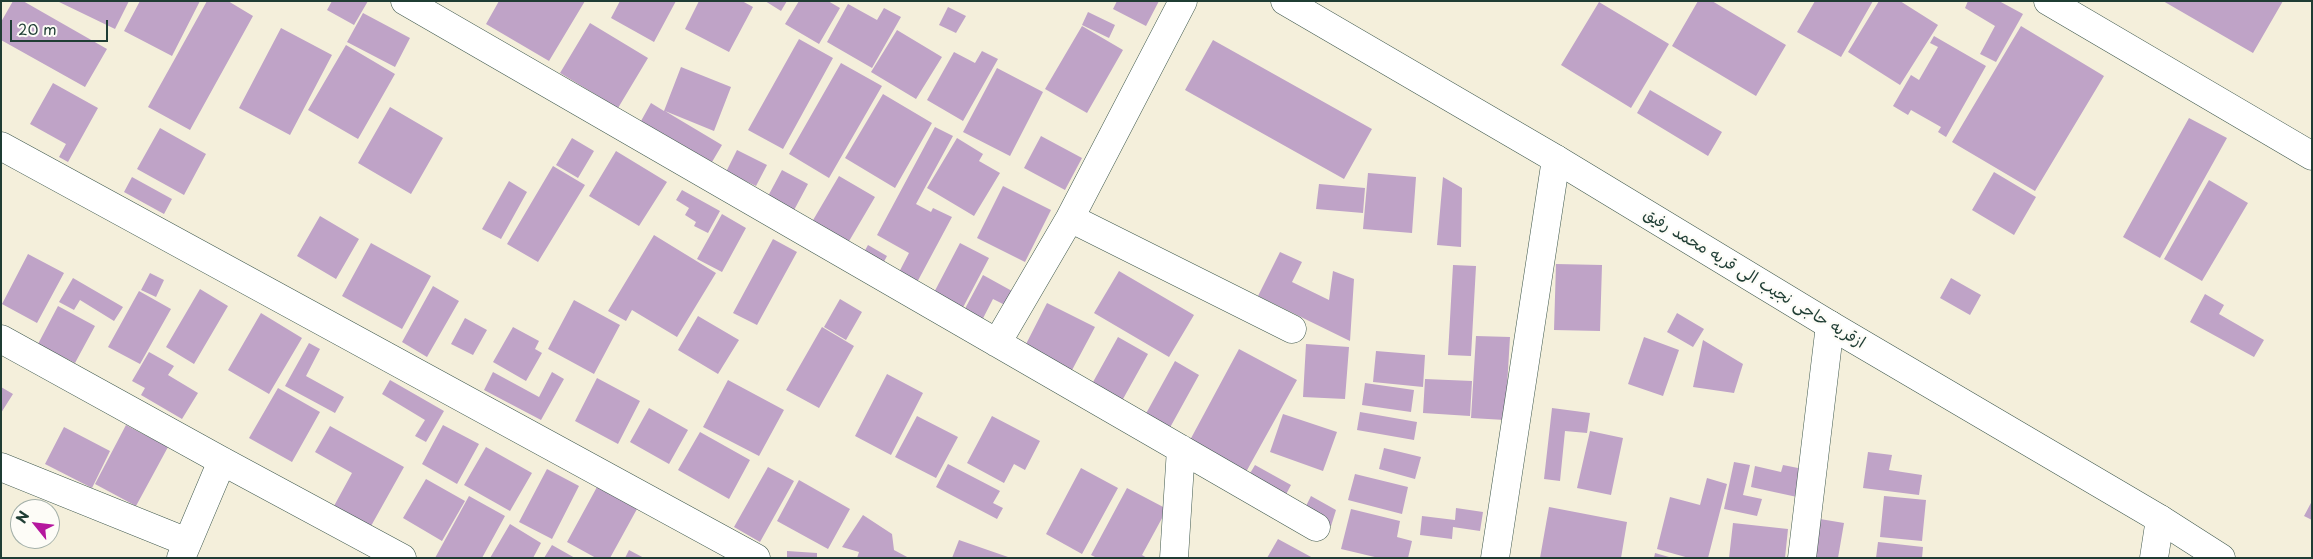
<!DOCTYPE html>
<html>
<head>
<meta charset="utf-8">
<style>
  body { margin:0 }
  #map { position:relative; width:2313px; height:559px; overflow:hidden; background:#f4efdb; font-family:"Playpen Sans",sans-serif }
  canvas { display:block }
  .frame { position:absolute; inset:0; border:2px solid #1f3d34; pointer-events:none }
  .north { position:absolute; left:10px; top:499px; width:50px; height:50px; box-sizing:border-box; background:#fdfcf7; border:1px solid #a4b0a9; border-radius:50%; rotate:299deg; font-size:14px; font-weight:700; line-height:20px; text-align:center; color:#1f3d34 }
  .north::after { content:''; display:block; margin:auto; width:18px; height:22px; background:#b5179e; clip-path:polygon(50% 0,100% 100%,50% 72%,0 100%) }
  .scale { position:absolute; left:10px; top:20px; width:98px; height:22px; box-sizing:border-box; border:2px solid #1f3d34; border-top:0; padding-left:6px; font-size:15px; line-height:18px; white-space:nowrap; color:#1f3d34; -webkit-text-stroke:4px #fdfcf7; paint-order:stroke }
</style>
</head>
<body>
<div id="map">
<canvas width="2313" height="559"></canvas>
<div class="frame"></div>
<div class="north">N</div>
<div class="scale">20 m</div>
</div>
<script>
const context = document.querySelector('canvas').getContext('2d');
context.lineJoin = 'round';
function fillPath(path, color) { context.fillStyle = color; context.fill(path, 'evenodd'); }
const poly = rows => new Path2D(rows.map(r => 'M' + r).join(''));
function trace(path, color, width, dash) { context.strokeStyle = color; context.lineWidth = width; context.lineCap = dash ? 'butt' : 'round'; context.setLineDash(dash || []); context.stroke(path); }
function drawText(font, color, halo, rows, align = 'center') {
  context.font = font + ' "Playpen Sans","Playpen Sans Arabic",sans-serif'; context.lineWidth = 4.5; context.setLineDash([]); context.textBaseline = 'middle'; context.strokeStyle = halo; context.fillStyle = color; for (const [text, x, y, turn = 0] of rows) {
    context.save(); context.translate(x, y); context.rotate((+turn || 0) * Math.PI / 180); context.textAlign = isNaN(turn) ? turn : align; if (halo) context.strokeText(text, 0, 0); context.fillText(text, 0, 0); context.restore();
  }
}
fillPath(poly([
  [13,1,23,1,107,49,85,87,1,40,1,22],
  [57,1,129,1,115,29],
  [140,1,200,1,172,56,124,31],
  [207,1,228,1,253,16,190,130,148,107],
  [332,1,368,1,354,25,327,10],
  [499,1,585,1,549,61,486,24],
  [620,1,676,1,654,42,611,18],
  [699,1,742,1,753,7,729,52,685,29],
  [765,1,787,1,781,11],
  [799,1,828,1,840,8,819,44,785,24],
  [1117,1,1159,1,1146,26,1113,9],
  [1698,1,1712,1,1786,45,1756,96,1672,46],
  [1815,1,1873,1,1841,57,1797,32],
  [1879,1,1900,1,1938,25,1900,85,1848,52],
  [1968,1,1999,1,2023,14,1996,62,1980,54,1995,26,1965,8],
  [2163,1,2283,1,2253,53],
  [1599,2,1669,44,1631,108,1561,65],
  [848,4,877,20,884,8,901,17,872,68,827,42],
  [948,7,966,16,956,33,939,25],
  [1088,12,1115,25,1109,38,1082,25],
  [363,13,410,38,395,67,347,42],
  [590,23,648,58,618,108,560,73],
  [1082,26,1123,50,1087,113,1045,89],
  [2021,26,2104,76,2035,191,1952,142],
  [281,28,332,55,290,135,239,108],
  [897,30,942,57,916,99,871,72],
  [1934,36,1986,66,1946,137,1938,132,1941,127,1911,110,1908,115,1893,106,1911,75,1919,80,1938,47,1930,43],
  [799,39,833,58,783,149,748,130],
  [1213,40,1372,129,1344,179,1185,90],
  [346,45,395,74,358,139,308,110],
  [982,51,998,59,963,121,927,100,954,52,975,63],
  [841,63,882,86,829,178,789,154],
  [681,67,731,87,714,131,665,111,722,145,712,162,641,121,651,103,664,111],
  [997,68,1043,92,1010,156,963,132],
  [53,83,98,108,68,162,59,157,66,144,30,124],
  [1650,90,1722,132,1708,156,1637,113],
  [883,94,932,123,895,188,845,158],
  [390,107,443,138,411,194,358,163],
  [2189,118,2227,138,2160,258,2123,237],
  [935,127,953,136,916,204,931,212,933,208,952,217,914,288,896,278,909,253,877,235],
  [160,128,206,154,184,195,137,169],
  [1041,136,1082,158,1065,190,1024,168],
  [572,138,594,151,578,178,556,165],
  [957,138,983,154,979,161,1000,173,974,216,927,188],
  [737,150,767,165,756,186,726,172],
  [616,151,667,182,639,226,589,196],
  [553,166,585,185,538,262,507,244],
  [782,170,808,184,793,212,767,198],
  [1994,172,2036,197,2014,235,1972,210],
  [1368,173,1416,177,1412,233,1363,229],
  [839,176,875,197,845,248,809,227],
  [132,177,172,199,164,214,124,192],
  [1443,177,1462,188,1461,247,1437,245],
  [2209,180,2248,203,2202,281,2164,259],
  [509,181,527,192,501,239,482,229],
  [1319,184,1365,188,1363,213,1316,209],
  [1003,186,1051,210,1025,262,977,238],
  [682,190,720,211,708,233,694,226,696,222,685,215,689,208,676,200],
  [722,214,746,228,722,272,697,259],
  [320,216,359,239,336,279,297,256],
  [654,235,716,273,677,337,632,310,626,321,608,311],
  [773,239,797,252,757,325,733,313],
  [371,243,431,276,402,329,342,296],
  [960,243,989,258,958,317,929,302],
  [868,245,887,256,880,269,860,259],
  [1280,252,1302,262,1292,282,1329,300,1333,271,1354,279,1350,341,1258,296],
  [28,254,64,273,37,323,2,304],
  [1556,264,1602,265,1600,331,1554,330],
  [1453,265,1476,266,1471,356,1448,355],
  [1119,271,1194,315,1169,357,1094,313],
  [150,273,164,280,156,297,141,290],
  [983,275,1012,291,1005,305,993,299,978,328,960,318],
  [73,278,123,307,114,321,80,300,74,310,59,302],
  [1951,278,1981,295,1970,315,1940,298],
  [433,286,459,301,427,357,402,342],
  [200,289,228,306,194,364,166,347],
  [139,291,171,309,140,364,108,347],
  [2205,294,2224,305,2219,314,2264,340,2254,357,2190,322],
  [840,299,862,312,846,340,824,327],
  [574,300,620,325,594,374,548,349],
  [1047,303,1095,327,1071,372,1024,348],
  [58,306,95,326,75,363,38,344],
  [261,313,302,338,269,394,228,370],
  [1677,313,1704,329,1693,347,1667,332],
  [698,316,739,340,718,374,678,350],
  [465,318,487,330,473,355,451,344],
  [513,327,539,341,535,349,542,353,526,381,493,362],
  [822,327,854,346,819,408,786,390],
  [1476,336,1510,337,1505,420,1471,418],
  [1118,337,1148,354,1118,408,1088,391],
  [1644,337,1679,350,1663,396,1628,384],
  [1703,340,1743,364,1734,393,1693,387],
  [309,343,320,349,306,376,344,397,335,413,285,386],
  [1306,344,1349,347,1345,399,1303,397],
  [1239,349,1297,380,1246,472,1189,442],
  [1376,351,1425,355,1423,387,1373,382],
  [149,352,174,366,168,375,198,393,182,419,141,395,145,388,132,381],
  [1175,361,1199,375,1167,433,1143,419],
  [493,372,539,397,552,372,564,379,541,420,484,390],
  [887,374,923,393,891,455,855,436],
  [597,378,640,401,618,444,575,421],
  [1425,379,1472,381,1470,416,1423,413],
  [390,380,444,411,426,442,415,436,425,420,382,394],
  [728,380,784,410,759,456,703,427],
  [1365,383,1414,390,1411,412,1362,405],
  [1,387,13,394,1,413],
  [278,388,320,412,292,462,249,438],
  [649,408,688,430,669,464,630,442],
  [1552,408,1590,413,1587,433,1565,431,1560,481,1544,479],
  [1360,412,1417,422,1414,440,1357,430],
  [1283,414,1337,432,1323,471,1270,452],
  [917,416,958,437,936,478,895,457],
  [992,416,1040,441,1025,470,1014,464,1004,483,967,463],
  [126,425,168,447,136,506,95,484],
  [443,425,479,444,457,484,422,464],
  [330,426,404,467,371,526,334,506,352,473,315,452],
  [64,427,110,451,92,488,45,464],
  [1590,431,1623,438,1611,495,1577,488],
  [700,432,750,460,729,499,678,470],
  [486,447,532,473,510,511,464,485],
  [1384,448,1421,457,1415,479,1379,469],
  [1868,452,1892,455,1889,470,1922,475,1919,495,1863,488],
  [1734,462,1750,465,1743,495,1762,499,1757,516,1724,509],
  [948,464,1000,491,993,503,1003,508,997,519,936,487],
  [1255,465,1291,485,1283,500,1246,480],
  [1783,465,1803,469,1797,497,1751,487,1755,466,1781,472],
  [768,467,794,481,760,542,734,527],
  [1081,468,1118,488,1082,554,1046,534],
  [547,469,579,486,552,539,519,522],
  [1355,474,1408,487,1402,514,1348,500],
  [1707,478,1727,484,1708,558,1689,558,1657,549,1670,497,1700,505],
  [426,479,465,501,442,541,403,518],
  [799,480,850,509,828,549,777,521],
  [597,487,637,509,610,558,596,558,567,542],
  [1127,488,1167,509,1142,555,1147,558,1097,558,1091,555],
  [469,496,505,516,482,558,435,558],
  [1311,496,1336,510,1331,526,1304,510],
  [1884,496,1926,500,1922,541,1880,537],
  [2312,501,2312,520,2304,516],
  [1549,507,1627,522,1621,558,1540,558],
  [1456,508,1483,512,1480,531,1453,527,1452,539,1420,535,1422,516,1455,520],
  [1351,509,1400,521,1397,537,1412,541,1408,558,1379,558,1341,549],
  [863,515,892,534,894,550,909,558,857,558,859,552,842,547],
  [1820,519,1844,523,1838,558,1813,558],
  [1733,523,1788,529,1785,558,1729,558],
  [510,524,541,543,533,558,490,558],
  [1278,539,1313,558,1267,558],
  [959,540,1008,557,1008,558,952,558],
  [1878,542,1923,547,1922,558,1876,558],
  [552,545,575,558,544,558],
  [629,550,644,558,625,558],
  [787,551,817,553,817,558,787,558],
  [1655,553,1669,557,1669,558,1654,558]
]), '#bfa3c7');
const minor = poly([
  [405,1,1316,527],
  [2048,1,2312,156],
  [1,146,756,558],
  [1070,218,1292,329],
  [1,339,222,461,402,558],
  [997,343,1070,218,1183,1],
  [1,467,187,542],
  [181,558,222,461],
  [1174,558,1181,449],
  [1495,558,1556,159],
  [1802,558,1830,325],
  [2154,558,2160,519]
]);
const tertiary = poly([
  [1285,1,1556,159,1830,325,2160,519,2221,558]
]);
trace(minor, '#3f584d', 29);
trace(tertiary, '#3f584d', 29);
trace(minor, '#fff', 28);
trace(tertiary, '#fff', 28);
drawText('16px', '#1f3d34', '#fdfcf7', [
  ["ازقریه حاجی نجیب الی قریه محمد رفیق",1754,279,31]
]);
</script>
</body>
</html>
